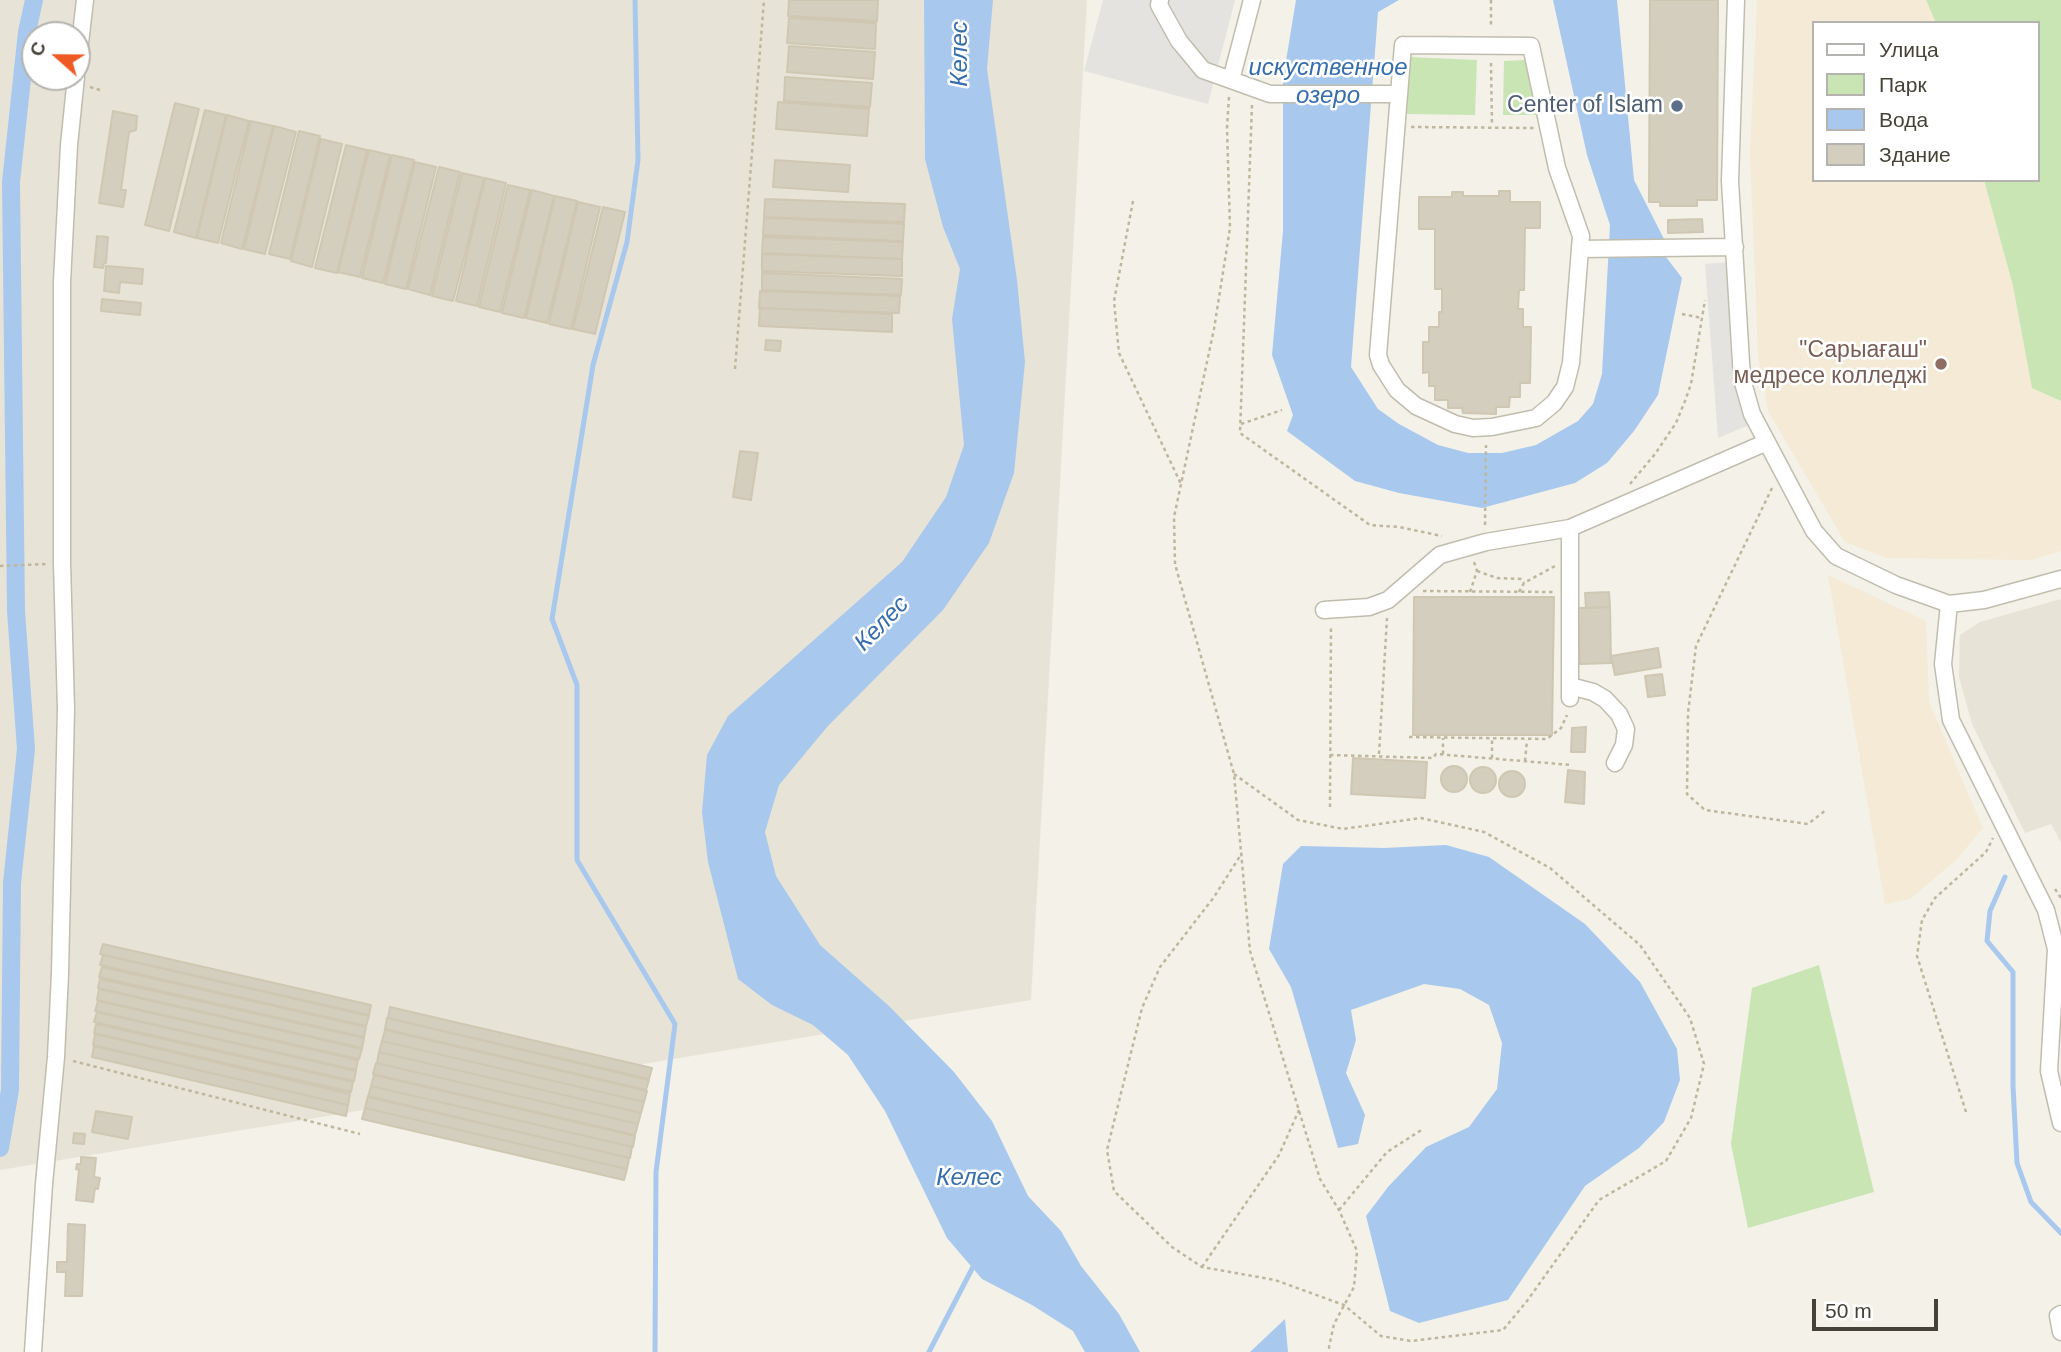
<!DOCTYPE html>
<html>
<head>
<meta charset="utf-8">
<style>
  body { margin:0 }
  #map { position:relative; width:2061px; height:1352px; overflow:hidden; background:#f3f1e8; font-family:Helvetica,sans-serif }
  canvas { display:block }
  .legend { position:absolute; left:1812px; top:21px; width:228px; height:161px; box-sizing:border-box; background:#fff; border:2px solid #b5b3af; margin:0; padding:9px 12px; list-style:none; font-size:21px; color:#464237 }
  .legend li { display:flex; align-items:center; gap:14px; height:35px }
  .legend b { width:35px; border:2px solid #b5b3af }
  .north { position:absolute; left:21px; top:21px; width:70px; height:70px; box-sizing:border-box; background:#fff; border:2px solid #b5b3af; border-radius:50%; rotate:291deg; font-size:19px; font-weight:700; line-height:28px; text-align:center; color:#464237 }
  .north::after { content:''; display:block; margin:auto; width:24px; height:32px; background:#ef5924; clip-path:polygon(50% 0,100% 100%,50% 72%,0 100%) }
  .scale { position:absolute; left:1812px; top:1299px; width:126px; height:32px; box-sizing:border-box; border:4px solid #464237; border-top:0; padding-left:9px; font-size:21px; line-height:24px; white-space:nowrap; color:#464237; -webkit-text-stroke:5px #fff; paint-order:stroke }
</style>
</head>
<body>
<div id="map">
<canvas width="2061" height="1352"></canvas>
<ul class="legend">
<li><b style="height:9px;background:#fff"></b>Улица</li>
<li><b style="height:19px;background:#c9e5b3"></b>Парк</li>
<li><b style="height:19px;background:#a8c9ed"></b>Вода</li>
<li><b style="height:19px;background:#d4cebe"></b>Здание</li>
</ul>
<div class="north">С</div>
<div class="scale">50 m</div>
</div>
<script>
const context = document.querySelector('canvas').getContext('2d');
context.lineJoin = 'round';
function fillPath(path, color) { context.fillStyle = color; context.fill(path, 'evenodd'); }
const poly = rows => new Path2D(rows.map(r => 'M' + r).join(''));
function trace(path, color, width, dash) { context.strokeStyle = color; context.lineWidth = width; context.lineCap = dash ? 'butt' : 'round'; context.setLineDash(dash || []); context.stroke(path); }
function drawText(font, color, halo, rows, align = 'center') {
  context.font = font + ' Helvetica,sans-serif'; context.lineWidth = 5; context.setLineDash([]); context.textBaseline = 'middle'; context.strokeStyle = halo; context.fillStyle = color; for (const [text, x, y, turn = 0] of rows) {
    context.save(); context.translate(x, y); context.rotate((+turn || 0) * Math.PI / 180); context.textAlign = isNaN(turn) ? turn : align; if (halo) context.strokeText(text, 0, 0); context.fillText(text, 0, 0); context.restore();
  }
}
fillPath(poly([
  [0,0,1087,0,1031,1000,0,1170],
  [35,35,77,35,77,77,35,77],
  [2061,599,2061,843,2051,824,2025,833,1972,724,1959,677,1960,635,1980,622]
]), '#e7e4d7');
fillPath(poly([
  [1757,0,1926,0,1936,23,1814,23,1814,180,1984,180,2013,286,2032,388,2061,401,2061,551,2031,560,1887,558,1845,542,1768,411,1758,355,1750,152],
  [1828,575,1926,621,1929,702,1983,828,1956,860,1910,899,1885,904]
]), '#f4ead5');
fillPath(poly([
  [1926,0,2061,0,2061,401,2032,388,2013,286,1984,180,2038,180,2038,23,1936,23],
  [1408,57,1477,60,1475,115,1407,114],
  [1526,60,1536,115,1503,115,1504,61],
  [1819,965,1874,1192,1748,1228,1731,1144,1752,988]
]), '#c9e5b3');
fillPath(poly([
  [1103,0,1235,0,1208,104,1084,71],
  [1728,262,1737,391,1749,425,1718,438,1705,264]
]), '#e5e3e0');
fillPath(poly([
  [924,0,993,0,987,69,1017,280,1025,362,1014,473,989,543,943,610,827,727,779,785,765,832,776,876,820,945,889,1006,954,1072,992,1121,1028,1196,1061,1231,1081,1266,1119,1314,1140,1352,1085,1352,1073,1331,1032,1305,982,1279,947,1238,885,1111,848,1055,813,1025,772,1005,738,979,708,862,702,812,707,755,728,716,902,562,946,497,964,445,952,319,960,269,943,227,925,159],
  [1296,0,1399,0,1378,12,1351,367,1378,409,1399,424,1438,445,1468,453,1502,453,1536,445,1578,421,1593,404,1602,374,1610,225,1587,155,1553,0,1617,0,1634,180,1664,239,1666,257,1682,278,1658,395,1634,431,1607,463,1575,483,1482,508,1399,493,1355,481,1287,431,1293,415,1272,355,1283,231,1283,79],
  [1446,845,1489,857,1585,924,1640,982,1677,1049,1680,1080,1664,1122,1639,1148,1585,1186,1508,1300,1419,1323,1390,1311,1366,1216,1388,1187,1426,1147,1469,1127,1497,1089,1502,1043,1489,1005,1460,989,1424,984,1351,1010,1356,1040,1346,1073,1365,1115,1358,1144,1338,1148,1291,987,1269,949,1283,864,1301,846,1384,848],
  [1285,1319,1288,1352,1250,1352]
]), '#a8c9ed');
trace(poly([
  [635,0,638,160,627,242,593,365,552,619,577,685,577,860,675,1024,656,1172,655,1352],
  [2005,877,1990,911,1987,941,2013,972,2013,1086,2017,1163,2031,1202,2061,1233],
  [929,1352,975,1263]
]), '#a8c9ed', 5);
trace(poly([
  [0,1148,10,1090,12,883,26,749,16,611,11,182,27,32,34,0]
]), '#a8c9ed', 18);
const building = poly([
  [789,0,878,0,877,21,788,16,789,0],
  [1650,0,1718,0,1717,200,1697,200,1697,206,1660,206,1660,202,1649,202,1650,0],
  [789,18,876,23,875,49,787,43,789,18],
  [789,46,875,52,873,79,787,72,789,46],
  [785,77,872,83,870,107,784,101,785,77],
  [778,102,869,109,867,136,776,129,778,102],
  [175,103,199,109,169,231,145,225,175,103],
  [205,110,226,115,196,238,174,232,205,110],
  [113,111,137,116,136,130,129,132,121,190,126,190,123,207,99,203,113,111],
  [227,115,249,121,218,243,197,238,227,115],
  [251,121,273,126,242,249,221,243,251,121],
  [274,126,296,132,265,254,244,249,274,126],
  [299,131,320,136,290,259,269,254,299,131],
  [321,139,342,144,312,267,291,261,321,139],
  [346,145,367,150,337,273,315,268,346,145],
  [369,150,390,155,360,277,338,272,369,150],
  [392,155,414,160,383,283,362,278,392,155],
  [775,160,850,165,848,192,773,187,775,160],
  [415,162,436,167,406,289,385,284,415,162],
  [439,167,460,172,430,295,408,289,439,167],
  [462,173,484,178,453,301,432,296,462,173],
  [485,178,506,183,477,306,456,301,485,178],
  [508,185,530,190,500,312,479,307,508,185],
  [532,190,554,196,524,318,502,313,532,190],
  [1499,191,1510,191,1510,202,1540,202,1540,228,1525,228,1524,290,1519,290,1518,309,1523,309,1523,327,1531,327,1530,383,1520,383,1520,397,1510,397,1509,407,1496,407,1496,414,1463,413,1462,408,1448,408,1448,400,1435,400,1435,386,1429,386,1429,372,1423,373,1423,342,1429,342,1429,327,1439,327,1439,312,1442,312,1442,289,1435,289,1435,229,1419,229,1419,197,1452,197,1452,192,1463,192,1463,196,1499,196,1499,191],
  [555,196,577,201,547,323,526,318,555,196],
  [765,199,905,204,904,222,764,217,765,199],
  [578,202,600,207,571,329,549,324,578,202],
  [603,207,625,212,595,334,573,329,603,207],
  [764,218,904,224,903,241,763,235,764,218],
  [1702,219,1703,232,1668,233,1668,220,1702,219],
  [97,236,108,237,106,263,104,263,103,268,94,267,97,236],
  [763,237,903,242,902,259,762,253,763,237],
  [762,254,902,259,902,276,762,271,762,254],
  [106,266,143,269,142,284,120,282,119,293,104,291,106,266],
  [762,273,902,279,901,295,762,290,762,273],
  [760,291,900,296,899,313,759,308,760,291],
  [102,299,141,303,140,315,101,311,102,299],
  [760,308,892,314,892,332,759,326,760,308],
  [766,340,781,341,780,351,765,350,766,340],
  [740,451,758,453,751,500,733,497,740,451],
  [1609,592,1610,607,1586,608,1585,593,1609,592],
  [1414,597,1554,597,1552,735,1413,735,1414,597],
  [1610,607,1611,663,1580,664,1578,608,1610,607],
  [1658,648,1661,667,1615,675,1611,656,1658,648],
  [1662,674,1665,695,1648,697,1645,676,1662,674],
  [1586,727,1585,752,1571,752,1572,728,1586,727],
  [1353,758,1427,762,1425,798,1351,794,1353,758],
  '1441 779a13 13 0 1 1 26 0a13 13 0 1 1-26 0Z',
  '1470 780a13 13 0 1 1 26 0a13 13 0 1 1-26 0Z',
  [1568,770,1585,772,1584,804,1565,802,1568,770],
  '1499 784a13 13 0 1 1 26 0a13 13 0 1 1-26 0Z',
  [103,944,371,1005,369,1015,100,954,103,944],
  [103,955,369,1016,366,1026,100,965,103,955],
  [102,967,366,1027,364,1037,99,977,102,967],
  [100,979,364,1038,362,1048,98,988,100,979],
  [99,989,362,1049,359,1059,97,1000,99,989],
  [98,1001,358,1060,356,1070,95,1011,98,1001],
  [390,1007,652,1068,649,1079,388,1018,390,1007],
  [97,1012,356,1071,354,1081,94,1022,97,1012],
  [387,1018,649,1080,646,1090,385,1029,387,1018],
  [96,1024,353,1082,351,1092,94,1033,96,1024],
  [385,1030,647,1091,644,1102,382,1041,385,1030],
  [95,1034,350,1094,348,1105,93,1045,95,1034],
  [382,1041,644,1102,641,1113,379,1052,382,1041],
  [94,1046,348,1105,346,1116,92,1057,94,1046],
  [379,1052,641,1113,638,1124,377,1063,379,1052],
  [376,1063,638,1124,635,1135,373,1074,376,1063],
  [374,1075,635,1136,633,1147,371,1086,374,1075],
  [371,1086,632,1147,630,1158,368,1097,371,1086],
  [368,1096,629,1158,627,1169,365,1108,368,1096],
  [365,1108,627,1169,624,1180,362,1119,365,1108],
  [96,1111,132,1117,128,1139,92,1132,96,1111],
  [74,1133,85,1134,84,1144,73,1143,74,1133],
  [81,1157,96,1158,94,1177,100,1178,98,1189,95,1188,93,1202,76,1200,79,1170,76,1169,77,1164,81,1164,81,1157],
  [68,1224,85,1225,82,1296,65,1296,66,1272,57,1272,57,1262,67,1262,68,1224]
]);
fillPath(building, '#d4cebe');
trace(building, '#cfc7b2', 2);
const minor = poly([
  [1160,0,1159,5,1179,41,1203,70,1231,80,1252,0],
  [1736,0,1730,181,1742,379,1752,414,1814,531,1836,556,1896,585,1949,604,1984,600,2061,579],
  [1403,45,1531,46,1557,168,1581,236,1571,363,1565,387,1554,403,1536,418,1492,427,1473,428,1455,424,1416,406,1397,390,1381,365,1378,355,1403,45],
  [77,69,85,0],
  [1231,80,1270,94,1399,94],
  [1580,249,1735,247],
  [1949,604,1943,664,1951,720,2046,910,2056,949,2049,1071,2061,1123],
  [1324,610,1369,607,1388,600,1440,555,1486,542,1570,528,1767,442],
  [1570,686,1593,692,1605,699,1619,714,1626,729,1624,745,1615,763],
  [1570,698,1570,528],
  [2061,1314,2058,1316,2061,1332],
  [33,1352,44,1184,56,1057,60,974,66,709,62,563,62,282,69,145,76,77]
]);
trace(minor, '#c1bdae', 19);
trace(poly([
  [1491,0,1491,28],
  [1491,63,1492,126],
  [90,87,100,90],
  [1229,97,1227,128,1230,228,1214,329,1174,517,1175,564,1234,774,1250,951,1320,1179,1339,1210,1357,1251,1354,1287,1334,1324,1329,1347,1330,1352],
  [1252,105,1240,433,1370,525,1399,527,1442,536],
  [1411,127,1534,128],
  [1133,201,1114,301,1119,353,1181,484],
  [1682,314,1702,318],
  [735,369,764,0],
  [1241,424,1282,410],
  [1630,484,1655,454,1676,423,1685,401,1691,384,1705,300],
  [1772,488,1696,646,1688,713,1687,794,1705,810,1808,824,1826,810],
  [1485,525,1486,445],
  [0,566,46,564],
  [1477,571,1497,578,1521,579,1524,583],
  [1423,591,1553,592],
  [1470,592,1477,571,1474,562],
  [1519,592,1524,583,1555,566],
  [1409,737,1547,739,1561,728,1567,715],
  [1379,754,1387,618],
  [1443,754,1443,738],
  [1330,755,1433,758,1436,754,1572,765],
  [1492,758,1492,738],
  [1525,761,1527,740],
  [1234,774,1298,820,1343,829,1421,818,1484,832,1550,868,1640,945,1690,1018,1704,1064,1691,1118,1666,1161,1599,1200,1527,1301,1503,1330,1411,1341,1381,1336,1344,1305,1275,1280,1202,1267,1172,1247,1114,1191,1107,1150,1142,1008,1160,967,1214,897,1242,853],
  [1330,807,1331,625],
  [2055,889,2061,898],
  [73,1061,360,1134],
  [1966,1112,1917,956,1922,920,1935,898,1986,852,1993,838],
  [1339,1210,1387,1152,1423,1129],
  [1202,1267,1279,1155,1299,1110]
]), '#bfb79d', 2.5, [3.5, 3.5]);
trace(minor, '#fff', 16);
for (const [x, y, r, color] of [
  [1677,106,7,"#5c6f8a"],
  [1941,364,7,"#8d6e63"]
]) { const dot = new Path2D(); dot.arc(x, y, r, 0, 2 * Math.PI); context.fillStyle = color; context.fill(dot); trace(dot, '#fff', 2.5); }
drawText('23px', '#4e5e75', '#fff', [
  ["Center of Islam",1663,106]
], 'right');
drawText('23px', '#785e54', '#fff', [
  ["\"Сарыағаш\"",1927,351],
  ["медресе колледжі",1927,377]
], 'right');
drawText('italic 24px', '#356dad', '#fff', [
  ["Келес",960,54,-90],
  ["искуственное",1328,68],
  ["озеро",1328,96],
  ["Келес",882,624,-46],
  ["Келес",969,1178]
]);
</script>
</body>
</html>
